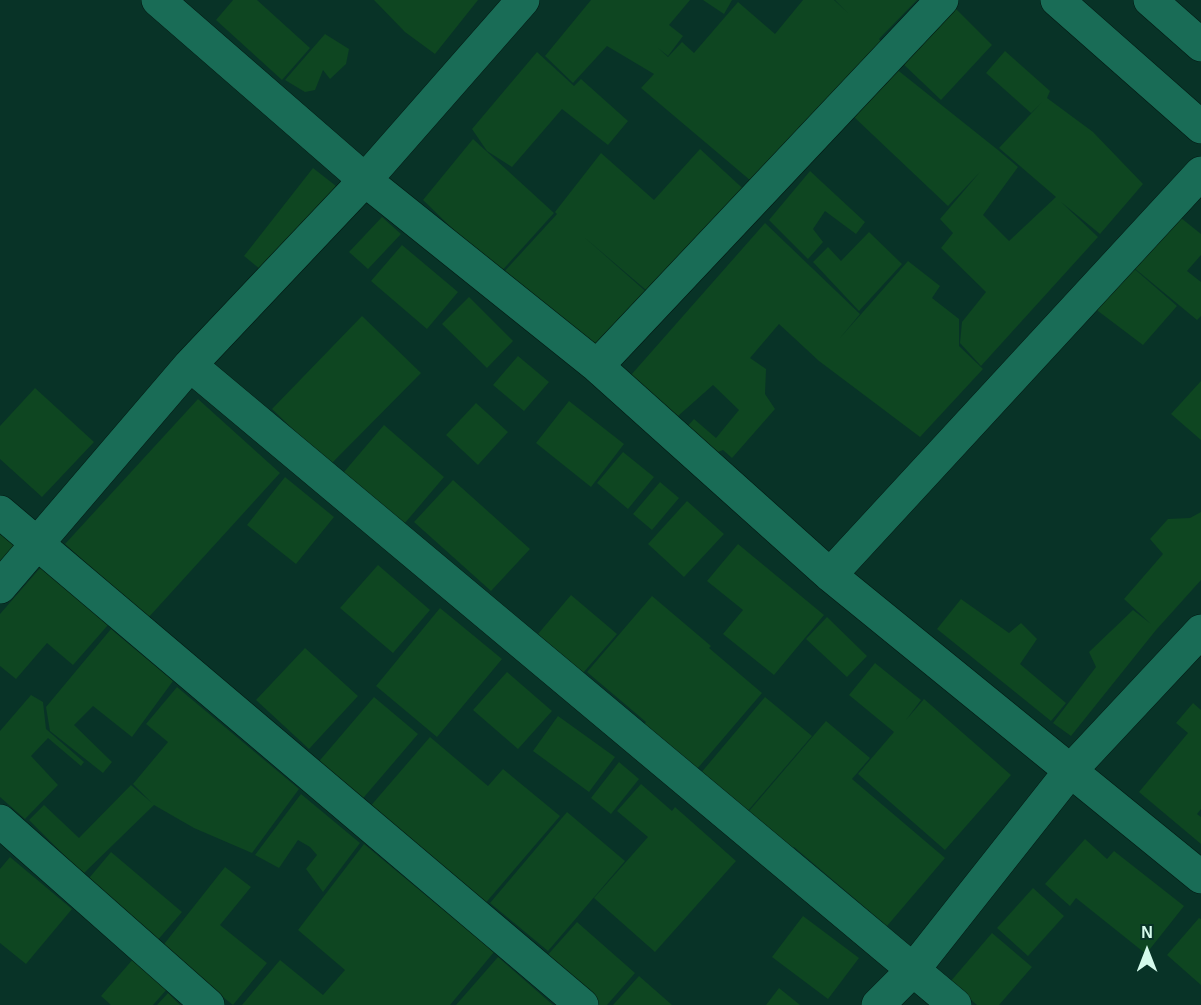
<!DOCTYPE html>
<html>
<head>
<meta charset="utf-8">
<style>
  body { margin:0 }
  #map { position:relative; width:1201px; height:1005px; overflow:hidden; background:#083327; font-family:Arial,sans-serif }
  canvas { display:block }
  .north { position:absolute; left:1117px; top:921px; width:60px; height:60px; -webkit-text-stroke:4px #083327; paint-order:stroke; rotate:0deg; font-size:16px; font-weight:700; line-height:24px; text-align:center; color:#d5faec }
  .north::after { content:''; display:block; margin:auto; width:21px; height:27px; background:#d5faec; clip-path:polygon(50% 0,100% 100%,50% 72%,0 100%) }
</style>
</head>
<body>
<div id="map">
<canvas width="1201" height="1005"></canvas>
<div class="north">N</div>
</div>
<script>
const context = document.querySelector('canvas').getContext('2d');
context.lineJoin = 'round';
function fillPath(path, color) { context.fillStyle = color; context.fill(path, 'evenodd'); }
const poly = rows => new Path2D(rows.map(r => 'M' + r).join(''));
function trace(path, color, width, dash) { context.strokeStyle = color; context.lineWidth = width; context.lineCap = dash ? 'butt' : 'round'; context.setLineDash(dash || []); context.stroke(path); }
fillPath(poly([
  [233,0,257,0,310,48,282,80,216,20],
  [374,0,478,0,435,54,405,32],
  [591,0,690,0,669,25,683,36,668,56,658,48,668,57,682,42,694,53,738,2,775,34,803,0,834,0,848,13,835,0,917,0,879,39,883,44,757,186,641,88,654,74,607,46,573,83,545,56],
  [703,0,732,0,724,14],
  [952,5,992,45,941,100,900,61],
  [325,34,349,49,346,64,330,79,323,70,315,90,305,92,285,80],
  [1005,51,1050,91,1047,98,1093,132,1143,184,1100,234,1061,202,1098,237,981,366,960,343,962,322,986,292,941,248,953,233,940,219,980,172,948,206,854,117,895,68,998,150,1018,167,983,215,1009,241,1056,197,999,148,1042,102,1031,113,986,73],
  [537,52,574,86,581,79,628,121,608,145,562,109,512,167,487,151,472,129],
  [473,139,554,213,499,274,423,200],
  [700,149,751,196,653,296,584,237,651,296,601,352,502,274,557,214,555,212,601,153,654,200],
  [313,168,336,186,266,274,244,256],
  [810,171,865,222,856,234,825,211,813,229,823,242,808,259,769,220],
  [1176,214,1201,234,1201,255,1187,271,1201,282,1201,316,1197,320,1133,267],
  [382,217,401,234,368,269,349,252],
  [765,223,860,314,840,338,908,261,940,286,932,298,959,319,959,346,983,369,920,437,819,361,779,324,750,358,766,369,765,394,775,409,732,458,723,450,713,454,684,430,694,419,716,438,739,410,713,385,678,416,631,375],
  [869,232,902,264,859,311,813,262,828,247,841,261],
  [402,245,458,292,427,329,371,281],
  [1131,266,1177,306,1143,345,1098,311,1096,306],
  [469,297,513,341,487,368,442,324],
  [362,316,421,373,330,465,272,409],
  [518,356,549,382,524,411,493,385],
  [1201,381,1201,440,1171,414],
  [35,388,94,442,42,497,0,459,0,426],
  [198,399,280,473,148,618,65,544],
  [569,401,624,444,591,487,536,443],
  [476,403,508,432,478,465,446,435],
  [384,425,444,477,399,530,338,479],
  [623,452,654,477,628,509,597,483],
  [285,477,334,517,296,564,247,525],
  [453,480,530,549,491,591,414,522],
  [660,482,679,498,652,530,633,514],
  [687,501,724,534,684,577,648,544],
  [1201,512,1201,580,1156,630,1071,736,1053,723,1096,667,1089,652,1133,610,1151,624,1124,599,1163,554,1150,539,1168,519,1190,518],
  [0,534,17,548,0,569],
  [738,544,824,615,774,675,723,634,743,610,707,581],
  [378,565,430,610,393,653,340,608],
  [41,567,108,625,73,665,47,643,16,679,0,666,0,614],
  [571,595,617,634,583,673,538,634],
  [652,596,711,646,709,648,762,693,697,769,644,725,646,722,587,672],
  [961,599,1009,633,1021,623,1037,639,1020,664,1066,703,1051,721,937,629],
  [440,608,502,659,437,737,376,686],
  [827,617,867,656,847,677,806,639],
  [111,629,173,681,132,737,93,706,74,725,112,762,103,773,50,731,46,707],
  [305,648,358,696,309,749,256,700],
  [875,663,921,700,906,720,924,699,1011,775,945,850,858,774,894,732,849,695],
  [507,672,552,711,518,749,473,710],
  [177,687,299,789,252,853,194,828,154,805,83,874,29,820,44,805,79,838,131,785,152,803,133,784,168,742,146,724],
  [31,695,43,702,46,729,84,762,81,766,48,738,31,756,58,785,25,819,0,797,0,731],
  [374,697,418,734,359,803,315,766],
  [765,697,812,736,746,813,700,774],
  [1193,703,1201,710,1201,809,1197,814,1201,817,1201,844,1139,792,1188,733,1176,723],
  [558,716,615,757,589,792,533,751],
  [826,721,870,758,852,779,945,858,887,926,794,847,788,854,744,817],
  [430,737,488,786,503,769,560,816,483,906,368,809],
  [619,762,639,779,611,814,591,798],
  [641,784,672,811,675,807,736,861,655,952,594,898,648,837,617,811],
  [301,794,360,843,323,892,306,869,317,855,310,847,298,840,279,868,255,855],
  [567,812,625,861,548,951,490,903],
  [1085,839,1107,859,1114,851,1184,906,1146,954,1076,898,1070,906,1045,884],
  [364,844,494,952,450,1005,242,1005,280,960,323,995,345,970,298,930],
  [111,852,182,912,156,942,85,883],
  [10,857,72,909,26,964,0,943,0,869],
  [225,867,251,887,220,925,267,963,233,1005,161,948],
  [1033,888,1064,916,1028,956,997,928],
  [803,916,859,958,828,999,772,957],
  [1199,918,1201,919,1201,985,1167,955],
  [577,922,635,973,607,1005,598,1005,545,958],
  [992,933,1032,967,999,1005,977,1005,950,982],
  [498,957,553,1005,456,1005],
  [134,958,167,989,153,1005,111,1005,101,996],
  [639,976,672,1005,613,1005],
  [779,988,800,1005,766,1005],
  [168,993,180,1005,157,1005]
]), '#0e4621');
const minor = poly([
  [158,0,365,180,597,366,830,575,1201,877],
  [1057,0,1201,127],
  [1150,0,1201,45],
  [190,365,955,1005],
  [597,366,942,0],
  [0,512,582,1005],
  [830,575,1201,173],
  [0,587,190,365,365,180,523,0],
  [0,821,208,1005],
  [878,1005,913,970,1071,770,1201,631]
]);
trace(minor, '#021811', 34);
trace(minor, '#196c56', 33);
</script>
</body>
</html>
